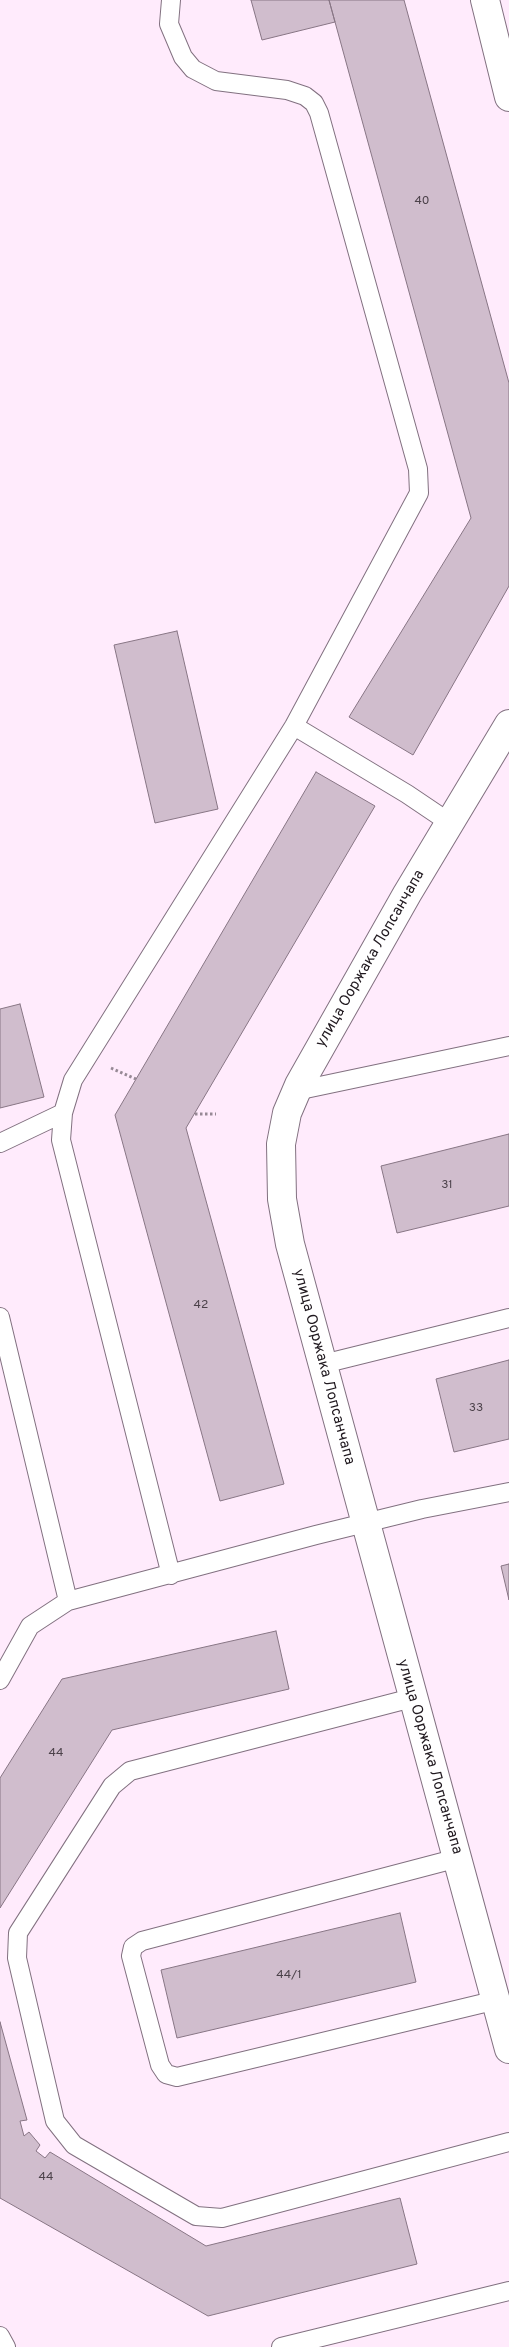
<!DOCTYPE html>
<html>
<head>
<meta charset="utf-8">
<style>
  body { margin:0 }
  canvas { display:block; background:#ffebfc }
</style>
</head>
<body>
<canvas width="509" height="2347"></canvas>
<script>
const context = document.querySelector('canvas').getContext('2d');
context.lineJoin = 'round';
function fillPath(path, color) { context.fillStyle = color; context.fill(path, 'evenodd'); }
const poly = rows => new Path2D(rows.map(r => 'M' + r).join(''));
function trace(path, color, width, dash) { context.strokeStyle = color; context.lineWidth = width; context.lineCap = dash ? 'butt' : 'round'; context.setLineDash(dash || []); context.stroke(path); }
function drawText(font, color, halo, rows, align = 'center') {
  context.font = font + ' Overpass,sans-serif'; context.lineWidth = 5; context.setLineDash([]); context.textBaseline = 'middle'; context.strokeStyle = halo; context.fillStyle = color; for (const [text, x, y, turn = 0] of rows) {
    context.save(); context.translate(x, y); context.rotate((+turn || 0) * Math.PI / 180); context.textAlign = isNaN(turn) ? turn : align; if (halo) context.strokeText(text, 0, 0); context.fillText(text, 0, 0); context.restore();
  }
}
const building = poly([
  [251,0,329,0,335,22,262,40,251,0],
  [329,0,404,0,509,383,509,586,413,755,349,717,471,518,329,0],
  [177,631,218,809,155,823,114,645,177,631],
  [316,772,375,806,186,1128,284,1484,220,1501,115,1115,316,772],
  [20,1004,44,1097,0,1108,0,1009,20,1004],
  [509,1134,509,1206,397,1233,381,1166,509,1134],
  [509,1360,509,1439,454,1452,436,1379,509,1360],
  [509,1564,509,1600,501,1566,509,1564],
  [276,1631,289,1689,112,1730,0,1908,0,1778,62,1679,276,1631],
  [400,1913,416,1982,177,2038,161,1970,400,1913],
  [0,2022,27,2120,20,2121,24,2136,29,2132,40,2145,36,2151,45,2158,50,2152,206,2246,400,2198,417,2264,208,2316,0,2198,0,2022]
]);
fillPath(building, '#d0bdcd');
trace(building, '#887685', 1);
const lane = poly([
  [294,726,407,794,450,823],
  [296,1091,509,1046],
  [0,1143,63,1113],
  [0,1317,68,1601],
  [323,1364,509,1318],
  [171,1575,61,1140,63,1113,73,1080,294,726,419,493,418,469,319,113,314,103,305,96,287,90,216,81,193,69,183,57,169,24,171,0],
  [0,1680,30,1626,68,1601,316,1535,422,1509,509,1492],
  [412,1698,130,1771,112,1786,18,1933,17,1958,55,2121,74,2145,196,2216,222,2218,509,2142],
  [458,1858,142,1941,133,1947,131,1956,160,2065,166,2074,177,2077,497,2000],
  [0,2336,6,2347],
  [281,2347,509,2291]
]);
const secondary = poly([
  [485,0,509,97],
  [509,724,407,894,299,1085,287,1113,281,1144,282,1199,290,1244,509,2049]
]);
trace(lane, '#827180', 20);
trace(secondary, '#827180', 30);
trace(poly([
  [111,1068,136,1079],
  [195,1114,216,1114]
]), '#978995', 3, [2.5, 2.5]);
trace(lane, '#fff', 18);
trace(secondary, '#fff', 28);
drawText('12px', '#4c424a', null, [
  ["40",422,202],
  ["31",447,1186],
  ["42",201,1306],
  ["33",476,1409],
  ["44",56,1754],
  ["44/1",289,1976],
  ["44",46,2178]
]);
drawText('15px', '#20191f', '#fff', [
  ["улица Ооржака Лопсанчапа",371,959,-60],
  ["улица Ооржака Лопсанчапа",323,1367,75],
  ["улица Ооржака Лопсанчапа",429,1757,74]
]);
</script>
</body>
</html>
